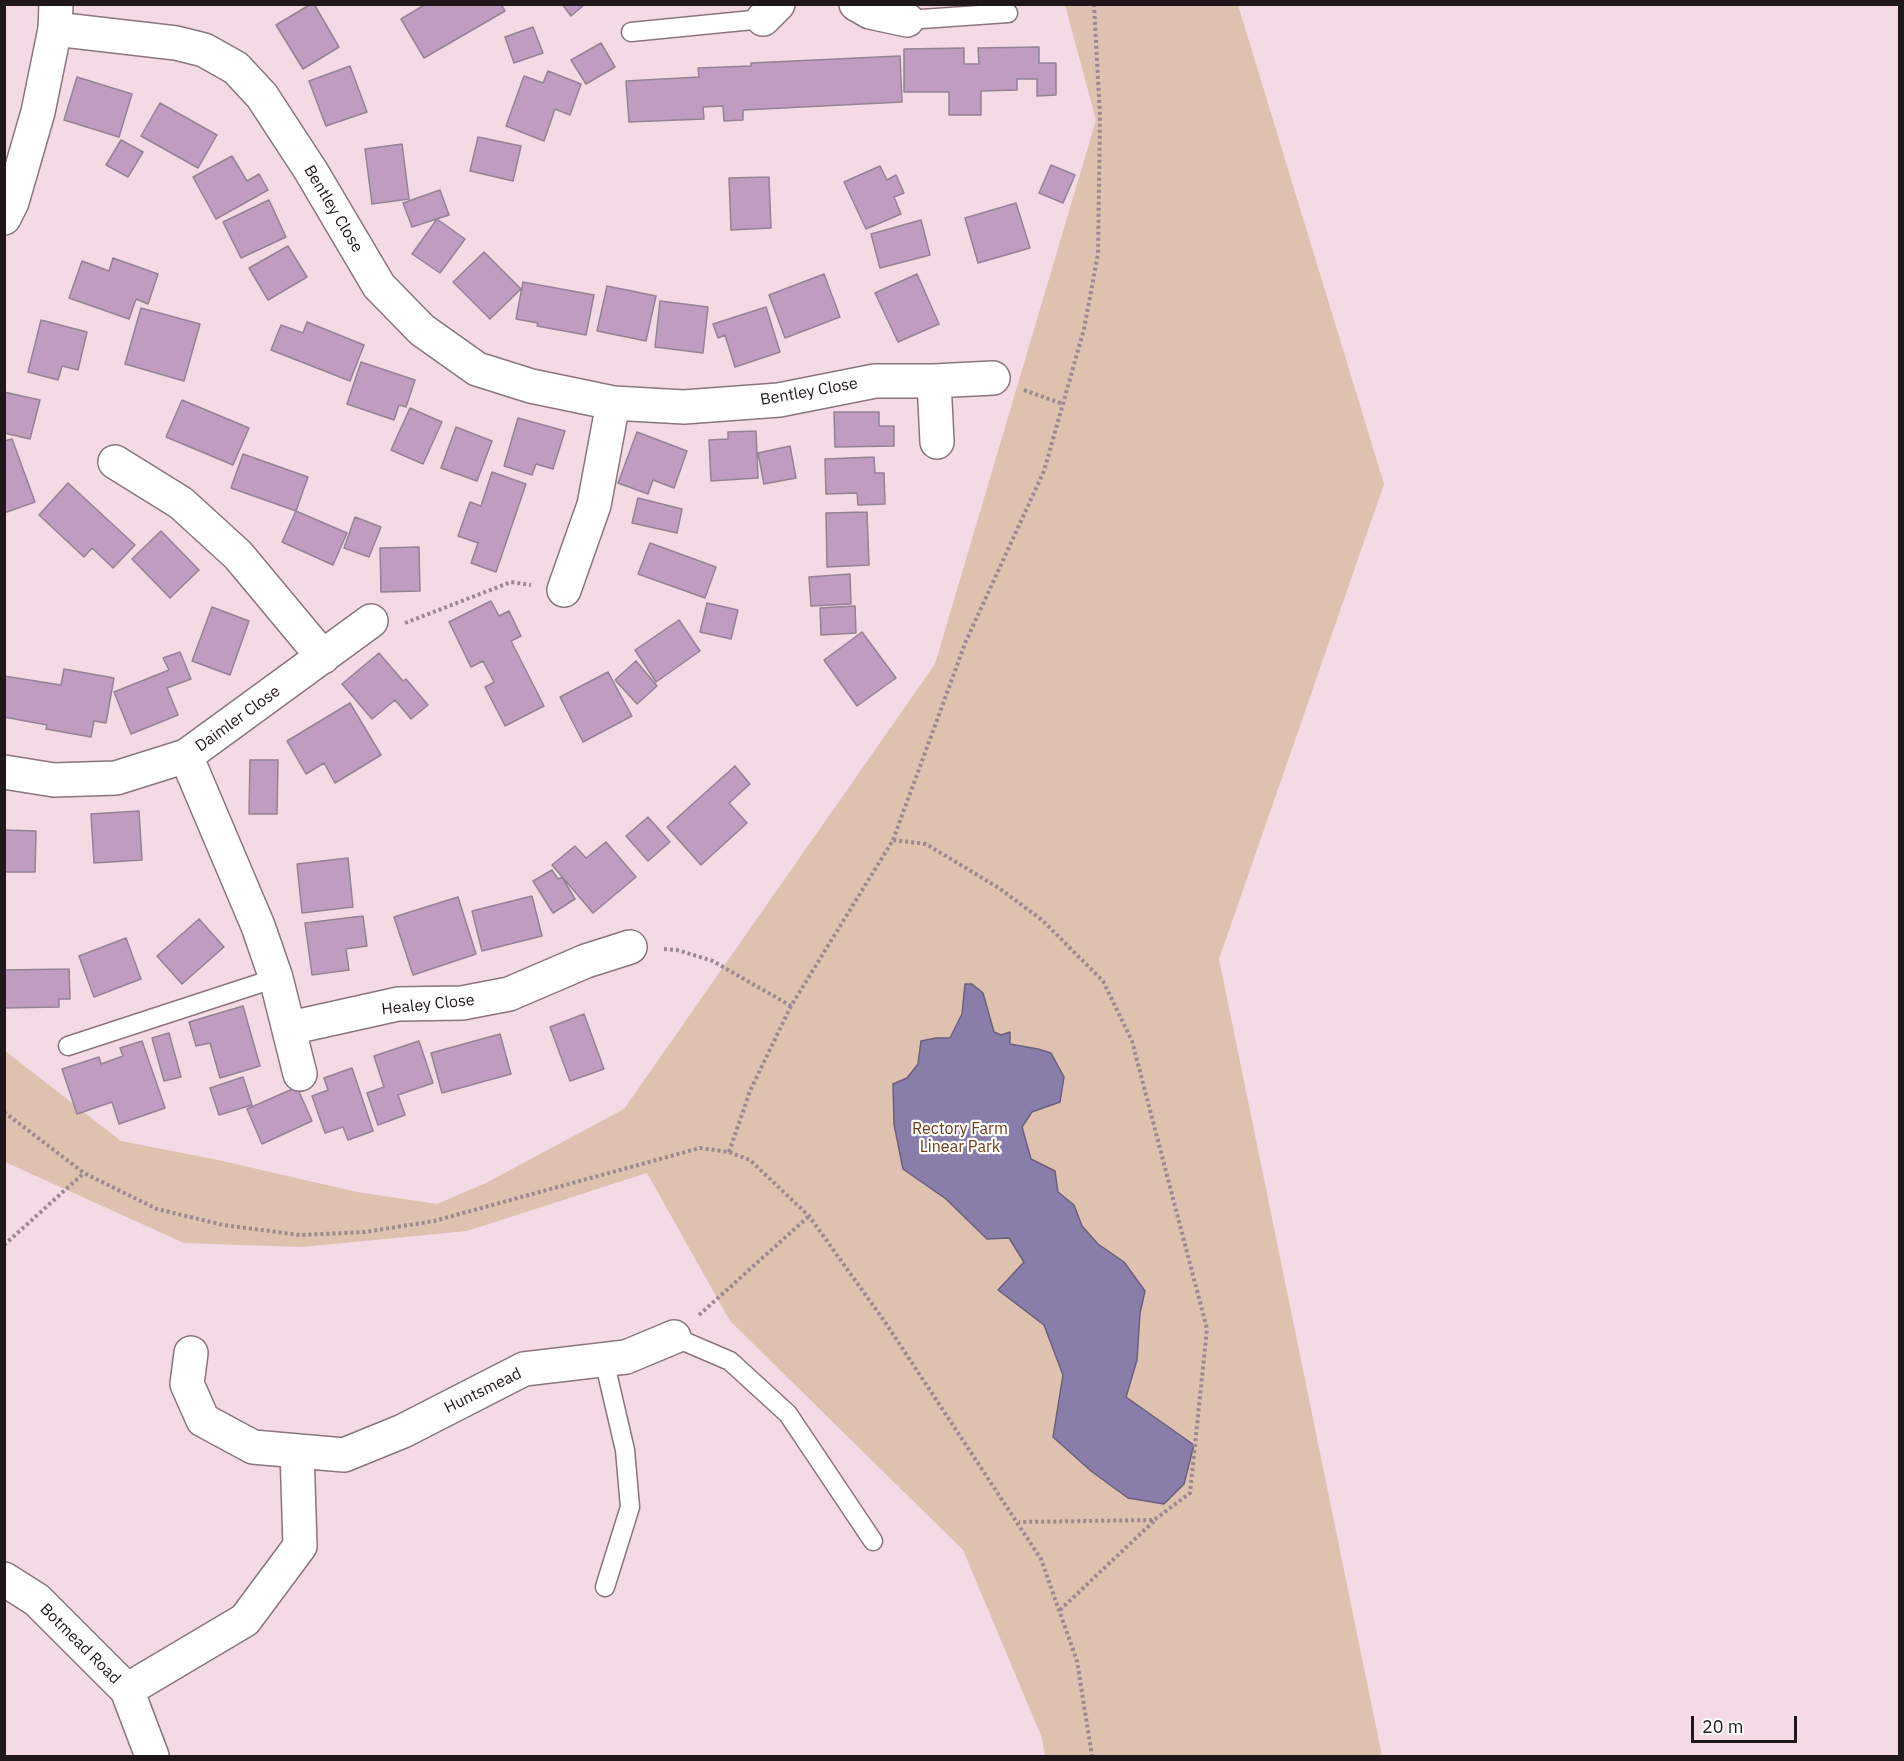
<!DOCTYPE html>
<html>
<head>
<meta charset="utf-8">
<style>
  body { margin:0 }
  #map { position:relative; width:1904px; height:1761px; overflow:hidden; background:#f3dae4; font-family:"IBM Plex Sans",sans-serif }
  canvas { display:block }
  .frame { position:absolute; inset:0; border:6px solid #20171b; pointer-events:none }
  .scale { position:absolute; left:1691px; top:1716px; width:106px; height:27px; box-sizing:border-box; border:3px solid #20171b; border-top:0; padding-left:8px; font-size:18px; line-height:21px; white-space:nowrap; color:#20171b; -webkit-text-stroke:4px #fff; paint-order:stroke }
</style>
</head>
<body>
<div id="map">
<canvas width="1904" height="1761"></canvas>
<div class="frame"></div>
<div class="scale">20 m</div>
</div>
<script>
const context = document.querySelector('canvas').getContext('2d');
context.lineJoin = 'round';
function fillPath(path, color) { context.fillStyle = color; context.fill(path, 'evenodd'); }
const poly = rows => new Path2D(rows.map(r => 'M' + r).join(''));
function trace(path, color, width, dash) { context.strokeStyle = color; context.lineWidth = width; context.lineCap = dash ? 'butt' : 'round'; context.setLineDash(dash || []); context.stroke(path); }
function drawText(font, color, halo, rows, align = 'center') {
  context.font = font + ' "IBM Plex Sans",sans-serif'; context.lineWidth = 4.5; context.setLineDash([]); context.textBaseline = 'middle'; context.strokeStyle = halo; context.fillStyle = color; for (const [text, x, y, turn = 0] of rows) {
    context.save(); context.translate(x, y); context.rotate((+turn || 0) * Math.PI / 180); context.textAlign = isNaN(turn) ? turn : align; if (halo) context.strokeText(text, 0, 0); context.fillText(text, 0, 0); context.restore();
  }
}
fillPath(poly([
  [1065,5,1238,5,1384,484,1219,959,1382,1756,1045,1756,1042,1738,963,1550,730,1321,647,1173,467,1231,302,1247,184,1243,5,1162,4,1050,121,1141,218,1160,357,1192,437,1204,486,1183,624,1109,935,664,1096,120]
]), '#dfc1b0');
const water = poly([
  [965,984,972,984,983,993,994,1032,1001,1035,1010,1032,1010,1044,1038,1049,1051,1053,1064,1077,1060,1102,1032,1112,1022,1127,1031,1159,1055,1171,1058,1192,1074,1205,1082,1226,1098,1244,1124,1262,1145,1291,1140,1313,1137,1360,1126,1397,1194,1445,1184,1484,1164,1504,1128,1498,1091,1471,1053,1437,1063,1375,1044,1325,998,1290,1024,1262,1009,1238,987,1239,946,1199,903,1169,894,1124,893,1084,907,1078,918,1064,921,1041,936,1038,950,1038,962,1014,965,984]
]);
fillPath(water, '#897ea9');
trace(water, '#6a5f7e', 1.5);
const building = poly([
  [311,4,314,4,339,47,303,69,276,25,311,4],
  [426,4,501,4,505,11,424,58,401,19,426,4],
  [562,4,585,4,571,16,562,4],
  [533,27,543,53,514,63,505,37,533,27],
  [601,43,615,67,586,84,571,60,601,43],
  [1039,47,1039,63,1056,63,1056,95,1037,96,1037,79,1017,79,1017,90,981,91,981,115,949,115,949,92,904,92,904,49,964,48,964,64,979,64,978,48,1039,47],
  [900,56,902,102,743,110,743,120,724,121,723,106,703,107,704,119,629,122,626,81,699,77,698,68,751,66,751,63,900,56],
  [350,66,367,112,326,126,309,81,350,66],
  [548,71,581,84,570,115,555,109,544,141,506,126,524,76,543,83,548,71],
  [77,77,132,94,119,137,64,120,77,77],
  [160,103,217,135,198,168,141,136,160,103],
  [478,137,521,146,513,181,470,171,478,137],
  [121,140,143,152,128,177,106,165,121,140],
  [402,144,409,199,372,204,365,149,402,144],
  [232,156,247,181,259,174,268,190,216,219,193,177,232,156],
  [1051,165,1075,175,1063,203,1039,193,1051,165],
  [880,166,887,180,896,175,904,193,894,197,901,214,866,229,844,182,880,166],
  [769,177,771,228,731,230,729,178,769,177],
  [440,190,449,215,412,227,403,203,440,190],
  [269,200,286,237,241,258,223,222,269,200],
  [1016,203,1030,248,978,263,965,218,1016,203],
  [437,219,465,239,440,273,412,254,437,219],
  [921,220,930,255,880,268,871,234,921,220],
  [288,246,307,277,268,300,249,268,288,246],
  [484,252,521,289,490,319,453,282,484,252],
  [113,258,158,274,148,304,136,299,129,319,69,298,82,261,109,271,113,258],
  [824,274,840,317,785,338,769,295,824,274],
  [917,274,939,324,898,342,875,293,917,274],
  [523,282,594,295,586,335,537,326,538,323,516,319,523,282],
  [607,286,656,296,646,341,597,331,607,286],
  [660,301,708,307,703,353,655,347,660,301],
  [766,307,780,352,735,367,725,335,718,338,713,324,766,307],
  [141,308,200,324,184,381,125,364,141,308],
  [41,320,87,332,78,370,62,366,58,380,28,372,41,320],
  [307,322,364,345,350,381,271,350,281,325,303,333,307,322],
  [361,362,415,380,406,407,399,405,394,420,347,404,361,362],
  [4,392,40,400,30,439,4,433,4,392],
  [182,400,249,428,233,465,166,437,182,400],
  [410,408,442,422,423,464,391,450,410,408],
  [834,412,879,412,879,426,894,426,894,446,835,447,834,412],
  [518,418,565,431,553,469,536,464,532,475,504,466,518,418],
  [456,427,492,441,477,481,441,468,456,427],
  [756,431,758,478,711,481,709,440,728,439,728,432,756,431],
  [637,432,687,451,674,488,653,480,648,494,618,483,637,432],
  [12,439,35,502,4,513,4,441,12,439],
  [790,446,796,478,764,484,758,453,790,446],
  [243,454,308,477,296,511,231,488,243,454],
  [874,457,875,473,884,473,885,504,858,505,857,493,826,494,825,459,874,457],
  [492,472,526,484,496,572,471,563,478,543,458,536,470,502,481,506,492,472],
  [68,483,135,545,113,568,92,548,84,557,39,515,68,483],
  [638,498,682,509,677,533,632,523,638,498],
  [296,511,347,533,333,565,282,542,296,511],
  [867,512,869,565,827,567,826,513,867,512],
  [355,517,381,527,369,557,344,548,355,517],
  [161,531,199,570,170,598,132,559,161,531],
  [650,543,716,567,705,598,638,574,650,543],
  [419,547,420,591,381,592,380,548,419,547],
  [850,574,851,604,811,606,809,577,850,574],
  [491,601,499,616,509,611,521,636,511,641,544,706,505,726,485,687,494,682,483,661,471,667,449,622,491,601],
  [707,603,738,610,731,639,700,632,707,603],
  [855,606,856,633,821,635,820,608,855,606],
  [212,607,249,621,230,675,192,661,212,607],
  [679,620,700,651,656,682,635,650,679,620],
  [862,632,896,678,857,706,824,660,862,632],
  [180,652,191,679,167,688,178,715,131,734,114,692,169,670,163,658,180,652],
  [379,653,403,681,406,679,428,705,411,719,395,700,372,719,342,684,379,653],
  [636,661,657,686,637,704,615,680,636,661],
  [64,669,114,678,106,723,94,721,91,737,46,729,47,725,4,717,4,676,61,685,64,669],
  [608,672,632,716,583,742,560,697,608,672],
  [350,703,381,755,335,783,324,763,306,774,287,741,350,703],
  [250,760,278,760,277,814,249,814,250,760],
  [735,766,750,784,729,803,747,823,701,865,667,827,735,766],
  [139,811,142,860,94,863,91,814,139,811],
  [648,817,670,842,648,861,626,836,648,817],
  [4,830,36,831,35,872,4,872,4,830],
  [606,842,636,877,593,913,552,865,575,846,586,858,606,842],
  [348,858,353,907,302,913,297,864,348,858],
  [552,870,558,879,562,877,575,899,553,913,533,881,552,870],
  [532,896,542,936,482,951,472,911,532,896],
  [458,897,476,954,413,975,394,917,458,897],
  [363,916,367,946,346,949,349,970,312,975,305,923,363,916],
  [199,919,224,947,182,984,157,956,199,919],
  [126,938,141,979,94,997,79,956,126,938],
  [69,969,70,999,59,999,59,1007,4,1008,4,970,69,969],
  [243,1006,260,1066,220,1078,210,1043,196,1046,189,1022,243,1006],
  [584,1014,604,1069,570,1081,550,1027,584,1014],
  [169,1033,181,1077,164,1081,152,1038,169,1033],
  [500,1034,511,1074,442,1093,431,1053,500,1034],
  [142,1041,165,1108,119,1124,112,1102,77,1114,62,1069,99,1057,101,1064,123,1056,120,1048,142,1041],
  [419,1041,433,1083,398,1095,405,1115,378,1125,367,1093,384,1087,374,1056,419,1041],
  [352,1068,373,1131,348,1140,343,1127,325,1133,312,1096,328,1090,324,1078,352,1068],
  [243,1077,252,1105,219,1115,210,1088,243,1077],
  [297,1087,312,1121,262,1144,247,1109,297,1087]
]);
fillPath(building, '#bf9cc0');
trace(building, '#938394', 1.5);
const lane = poly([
  [907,20,1008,13],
  [631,32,763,19],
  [68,1046,276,978],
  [674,1337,730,1361,788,1414,873,1541],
  [604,1360,625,1450,630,1507,605,1587]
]);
const street = poly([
  [856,4,870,12,907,20],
  [763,19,778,4],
  [55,29,176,43,204,50,236,68,262,96,311,171,379,286,422,330,477,369,531,386,613,403,684,407,779,400,875,381,934,381,993,378],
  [934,381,937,442],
  [115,462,181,503,238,555,323,657],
  [564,590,594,505,613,403],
  [186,756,258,926,276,978,300,1074],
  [4,772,54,780,116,778,186,756,371,621],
  [290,1028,398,1004,462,1003,509,994,586,961,630,947],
  [191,1353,187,1384,203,1420,253,1447,344,1455,403,1431,524,1369,626,1357,674,1337],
  [4,1579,37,1600,127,1690,152,1756],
  [127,1690,245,1620,300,1546,297,1451]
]);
const secondary = poly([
  [4,218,12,202,38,112,55,29,56,4]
]);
trace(lane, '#8b757d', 21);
trace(street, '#8b757d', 36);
trace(secondary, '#8b757d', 36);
trace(poly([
  [1024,390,1063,404],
  [405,623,511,582,531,585],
  [893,840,966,641,1044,471,1084,329,1098,254,1100,116,1094,4],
  [664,949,677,950,713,961,791,1006],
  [4,1112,84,1173,157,1209,223,1225,300,1235,365,1232,434,1221,700,1148,729,1152,750,1160,809,1216,885,1322,1041,1559,1077,1661,1092,1756],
  [729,1152,750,1091,791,1006,893,840,926,844,999,888,1042,920,1103,981,1132,1041,1207,1329,1190,1493,1154,1520,1019,1522],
  [4,1245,84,1173],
  [699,1315,809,1216],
  [1060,1610,1154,1521]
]), '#9b8990', 4, [3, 3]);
trace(lane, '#fff', 18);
trace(street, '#fff', 33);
trace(secondary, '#fff', 33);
drawText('16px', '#20171b', '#fff', [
  ["Bentley Close",333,209,59],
  ["Bentley Close",809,392,-10],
  ["Daimler Close",238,719,-36],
  ["Healey Close",428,1005,-6],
  ["Huntsmead",483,1391,-26],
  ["Botmead Road",80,1644,45]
]);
drawText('16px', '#723813', '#fff', [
  ["Rectory Farm",960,1129],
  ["Linear Park",960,1147]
]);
</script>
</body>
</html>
